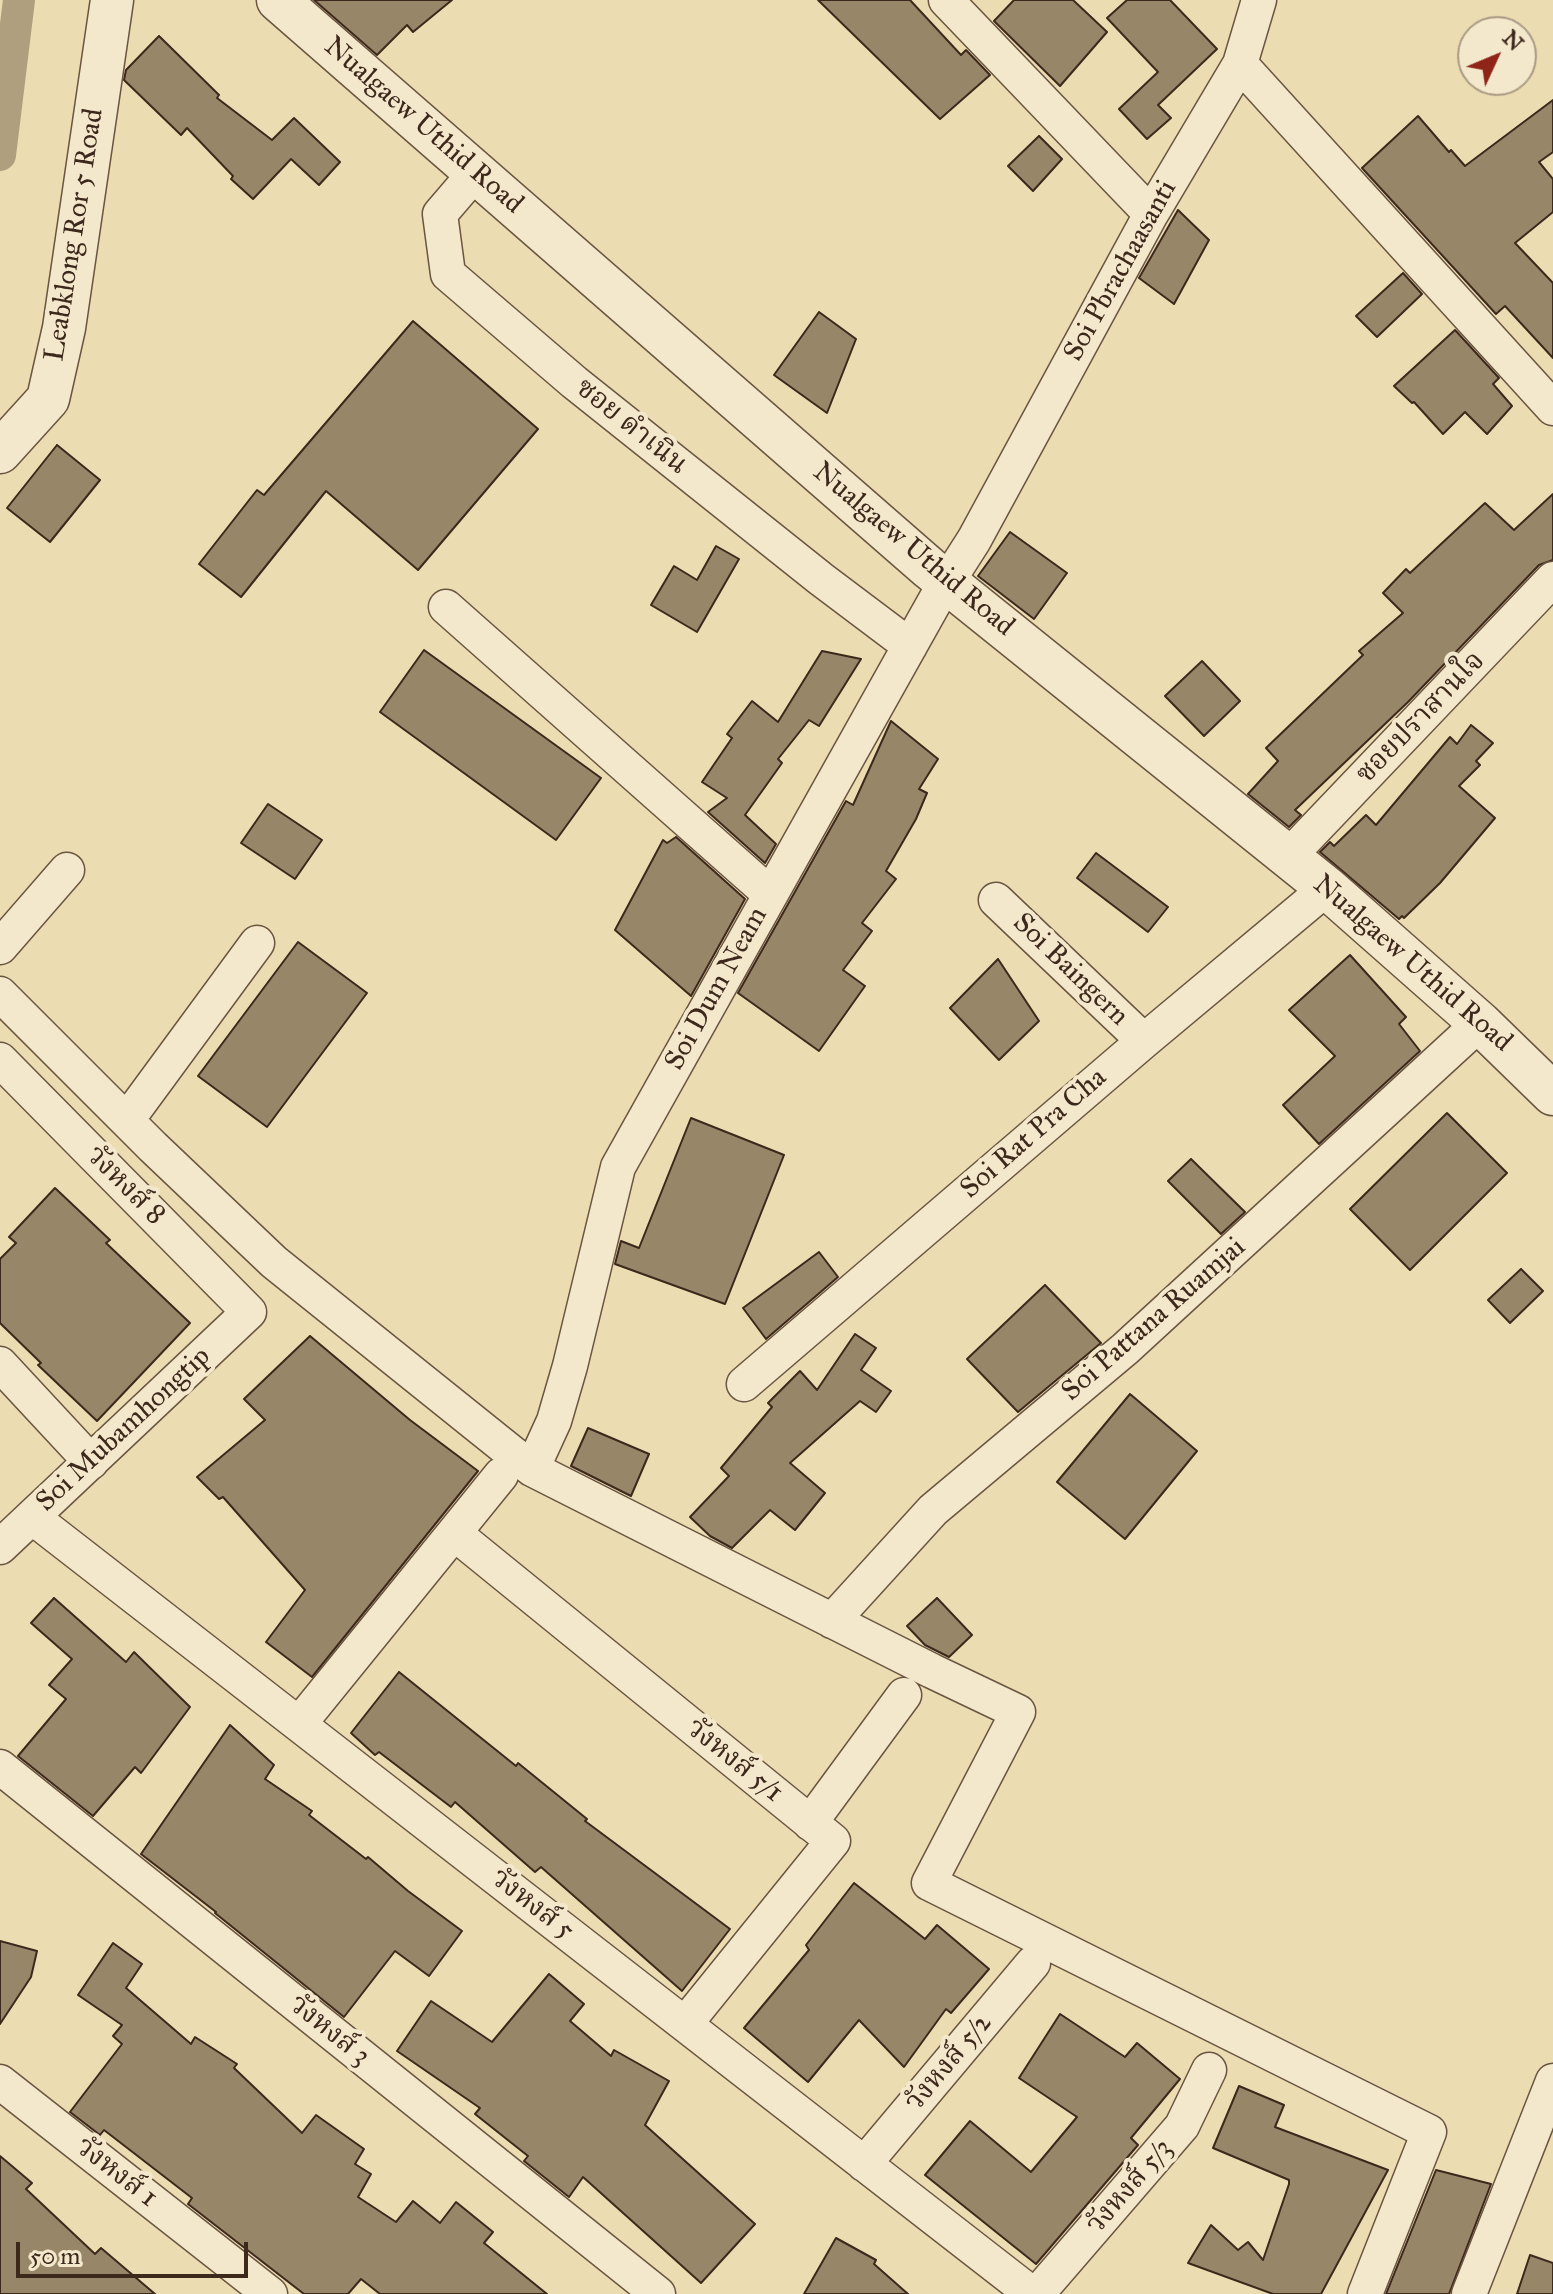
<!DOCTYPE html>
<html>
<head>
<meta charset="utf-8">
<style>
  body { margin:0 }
  #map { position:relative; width:1553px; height:2294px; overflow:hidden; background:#ecdcb1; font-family:"IM FELL Great Primer",serif }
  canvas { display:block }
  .north { position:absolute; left:1457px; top:16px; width:80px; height:80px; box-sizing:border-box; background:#f3e8cc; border:2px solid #aa9b86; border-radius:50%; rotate:46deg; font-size:22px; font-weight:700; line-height:32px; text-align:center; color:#3d281c }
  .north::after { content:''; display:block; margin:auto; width:28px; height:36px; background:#8f2418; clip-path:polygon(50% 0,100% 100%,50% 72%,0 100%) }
  .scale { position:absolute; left:16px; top:2242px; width:232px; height:36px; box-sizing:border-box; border:4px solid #3d281c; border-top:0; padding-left:10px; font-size:24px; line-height:28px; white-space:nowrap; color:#3d281c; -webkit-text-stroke:6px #f3e8cc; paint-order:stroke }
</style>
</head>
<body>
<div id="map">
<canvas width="1553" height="2294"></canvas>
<div class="north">N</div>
<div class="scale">50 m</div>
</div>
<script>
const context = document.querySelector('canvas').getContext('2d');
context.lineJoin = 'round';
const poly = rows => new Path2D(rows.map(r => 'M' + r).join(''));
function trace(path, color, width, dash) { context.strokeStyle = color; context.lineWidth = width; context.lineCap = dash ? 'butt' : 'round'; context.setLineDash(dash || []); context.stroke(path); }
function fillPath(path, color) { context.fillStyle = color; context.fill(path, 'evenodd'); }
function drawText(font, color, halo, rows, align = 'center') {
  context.font = font + ' "IM FELL Great Primer","Noto Serif Thai",serif'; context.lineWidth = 8; context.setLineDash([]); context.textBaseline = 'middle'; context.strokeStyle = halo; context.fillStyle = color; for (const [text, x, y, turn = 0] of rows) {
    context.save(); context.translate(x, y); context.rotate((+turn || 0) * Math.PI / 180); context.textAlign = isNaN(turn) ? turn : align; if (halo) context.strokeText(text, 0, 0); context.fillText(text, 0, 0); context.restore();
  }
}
trace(poly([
  [0,155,19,0]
]), '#b09f7e', 32);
const building = poly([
  [314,0,452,0,413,32,407,25,377,55,314,0],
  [818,0,910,0,961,55,966,50,990,75,940,119,818,0],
  [1014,0,1073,0,1107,32,1060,86,994,21,1014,0],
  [1127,0,1170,0,1217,49,1158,105,1171,118,1147,139,1119,109,1158,72,1107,18,1127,0],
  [159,36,219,95,217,98,272,140,294,118,340,162,319,185,291,159,253,199,231,179,233,176,187,128,181,135,124,80,126,70,159,36],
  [1553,100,1553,152,1539,162,1553,179,1553,212,1515,243,1553,283,1553,358,1505,306,1496,314,1362,168,1418,116,1449,152,1451,150,1465,166,1553,100],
  [1039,136,1062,159,1033,191,1008,166,1039,136],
  [1178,210,1209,240,1174,304,1139,278,1178,210],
  [1403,273,1422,294,1377,337,1356,316,1403,273],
  [819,312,856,339,827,413,774,375,819,312],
  [413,321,538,429,418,570,326,491,241,597,199,564,257,490,264,495,413,321],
  [1455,330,1499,378,1493,384,1512,406,1487,434,1465,412,1443,434,1414,402,1412,403,1394,386,1455,330],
  [57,445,100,480,50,542,7,508,57,445],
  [1553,494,1553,560,1539,565,1408,702,1295,810,1301,815,1289,827,1248,794,1278,761,1266,748,1363,655,1359,651,1403,613,1383,593,1406,569,1410,573,1485,503,1514,530,1553,494],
  [1010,532,1067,573,1034,619,978,576,1010,532],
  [716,546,739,559,697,632,651,605,674,566,697,580,716,546],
  [424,650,601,778,556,840,380,712,424,650],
  [822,651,861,659,819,726,809,720,778,759,782,763,745,815,776,844,765,863,708,812,727,798,702,782,732,738,727,734,752,701,778,722,822,651],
  [1202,661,1240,701,1204,736,1165,696,1202,661],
  [891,721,938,759,919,789,927,793,916,819,886,871,896,879,862,923,872,931,843,970,865,986,819,1051,738,993,846,801,853,805,891,721],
  [1471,725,1493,743,1476,761,1480,765,1459,786,1495,818,1440,883,1404,918,1402,916,1399,919,1320,852,1330,842,1334,846,1366,815,1376,825,1450,737,1457,744,1471,725],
  [268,804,322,840,295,879,241,843,268,804],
  [676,837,745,899,691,996,615,930,663,840,667,843,676,837],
  [1096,853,1168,907,1148,932,1077,878,1096,853],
  [298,942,367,993,267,1127,198,1076,298,942],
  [1350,955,1406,1017,1399,1024,1420,1051,1319,1144,1283,1105,1335,1056,1289,1010,1350,955],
  [998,959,1039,1021,999,1060,950,1008,998,959],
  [1447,1113,1507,1173,1410,1270,1350,1209,1447,1113],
  [691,1118,784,1155,725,1304,615,1264,621,1241,639,1248,691,1118],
  [1191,1159,1245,1212,1221,1234,1168,1181,1191,1159],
  [55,1188,110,1240,106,1243,190,1323,97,1421,38,1365,41,1363,0,1323,0,1259,16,1243,9,1237,55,1188],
  [819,1252,838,1277,766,1339,743,1308,819,1252],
  [1521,1269,1543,1291,1510,1323,1488,1300,1521,1269],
  [1045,1285,1101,1343,1018,1412,967,1359,1045,1285],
  [855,1334,876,1348,861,1370,891,1391,876,1412,860,1401,790,1463,825,1493,795,1530,770,1510,732,1548,710,1536,690,1517,729,1476,721,1468,772,1407,768,1403,800,1371,817,1390,855,1334],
  [310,1336,410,1420,478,1471,312,1677,266,1642,305,1590,223,1497,219,1499,197,1477,265,1420,244,1399,310,1336],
  [1130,1394,1197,1451,1125,1539,1057,1482,1130,1394],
  [588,1428,649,1454,631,1496,571,1466,588,1428],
  [54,1598,126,1662,134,1652,190,1707,141,1773,135,1767,93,1816,18,1756,66,1699,49,1685,72,1659,31,1623,54,1598],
  [937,1598,972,1635,949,1657,925,1645,907,1626,937,1598],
  [399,1672,516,1766,518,1763,587,1819,585,1821,730,1929,682,1991,541,1867,535,1872,455,1802,451,1807,379,1752,375,1755,351,1733,399,1672],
  [230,1725,274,1765,265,1779,312,1811,309,1815,366,1859,368,1857,408,1891,462,1931,429,1976,395,1951,344,2017,215,1913,216,1912,141,1854,230,1725],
  [854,1883,925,1939,937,1925,989,1969,951,2013,946,2009,904,2067,859,2020,808,2082,744,2028,809,1950,806,1945,854,1883],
  [0,1941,37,1951,31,1977,0,2024,0,1941],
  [113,1943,142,1964,126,1988,191,2044,195,2037,237,2064,234,2068,302,2133,316,2115,364,2149,355,2164,371,2174,358,2197,396,2222,413,2201,440,2223,456,2202,493,2232,484,2243,547,2294,380,2294,361,2279,348,2294,304,2294,188,2204,192,2198,104,2130,100,2135,70,2112,122,2044,113,2036,122,2025,78,1995,113,1943],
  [549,1974,584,2004,570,2021,611,2056,614,2050,669,2081,645,2125,755,2224,701,2283,583,2177,569,2197,524,2161,528,2156,475,2114,480,2108,397,2051,431,2001,492,2042,549,1974],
  [1060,2014,1125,2057,1137,2043,1180,2079,1131,2138,1138,2145,1036,2264,925,2175,970,2121,1031,2172,1077,2117,1019,2078,1060,2014],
  [1239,2086,1284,2105,1275,2127,1388,2170,1321,2294,1273,2294,1188,2263,1211,2225,1238,2250,1248,2242,1263,2260,1289,2184,1289,2180,1213,2148,1239,2086],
  [0,2156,32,2183,26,2189,95,2254,101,2248,155,2294,0,2294,0,2156],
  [1436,2170,1491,2184,1449,2294,1386,2294,1436,2170],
  [836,2238,876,2260,874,2264,908,2294,804,2294,836,2238],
  [1530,2255,1553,2263,1553,2294,1517,2294,1530,2255]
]);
fillPath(building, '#988669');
trace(building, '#3d281c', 2);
const minor = poly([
  [946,0,1151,214],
  [1240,64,1553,408],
  [476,172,440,214,448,274,574,382,821,579,910,646],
  [446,607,770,894],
  [1288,857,1553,579],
  [996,900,1144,1041],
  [0,947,67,870],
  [0,994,153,1147,274,1262,532,1469,932,1671,1018,1712,929,1883,1429,2132,1365,2294],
  [0,1060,249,1312,0,1547],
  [127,1120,257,943],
  [0,1364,91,1462],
  [744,1384,1144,1041,1327,888],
  [532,1469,554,1421,570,1366,618,1167,935,601,974,540,1151,214,1240,64,1259,0],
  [32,1517,1032,2294],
  [454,1533,833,1841,685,2024],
  [832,1621,933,1510,1125,1349,1480,1023],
  [299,1724,501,1475],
  [0,1767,658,2294],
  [810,1823,904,1695],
  [0,2082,270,2294],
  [864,2164,1033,1963],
  [1037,2294,1182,2126,1209,2070],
  [1469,2294,1553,2081]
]);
const tertiary = poly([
  [278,0,929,568,1327,888,1480,1023,1553,1094],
  [0,452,48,399,64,328,112,0]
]);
trace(minor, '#695541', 37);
trace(tertiary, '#695541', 45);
trace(minor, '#f3e8cc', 34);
trace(tertiary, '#f3e8cc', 42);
drawText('28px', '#3d281c', '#f3e8cc', [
  ["Nualgaew Uthid Road",423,126,41],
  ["Leabklong Ror 5 Road",75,235,-81],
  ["Soi Pbrachaasanti",1121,271,-61],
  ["ซอย ดำเนิน",631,427,39],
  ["Nualgaew Uthid Road",913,550,40],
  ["ซอยปราสานใจ",1421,718,-46],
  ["Nualgaew Uthid Road",1412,964,41],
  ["Soi Baingern",1070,970,44],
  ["Soi Dum Neam",717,989,-61],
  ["Soi Rat Pra Cha",1034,1134,-41],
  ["วังหงส์ 8",125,1186,45],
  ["Soi Pattana Ruamjai",1154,1320,-41],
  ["Soi Mubamhongtip",124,1430,-43],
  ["วังหงส์ 5/1",734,1761,39],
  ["วังหงส์ 5",532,1905,38],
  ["วังหงส์ 3",329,2031,39],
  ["วังหงส์ 5/2",949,2063,-50],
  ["วังหงส์ 1",116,2173,38],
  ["วังหงส์ 5/3",1130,2187,-49]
]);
</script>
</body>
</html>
